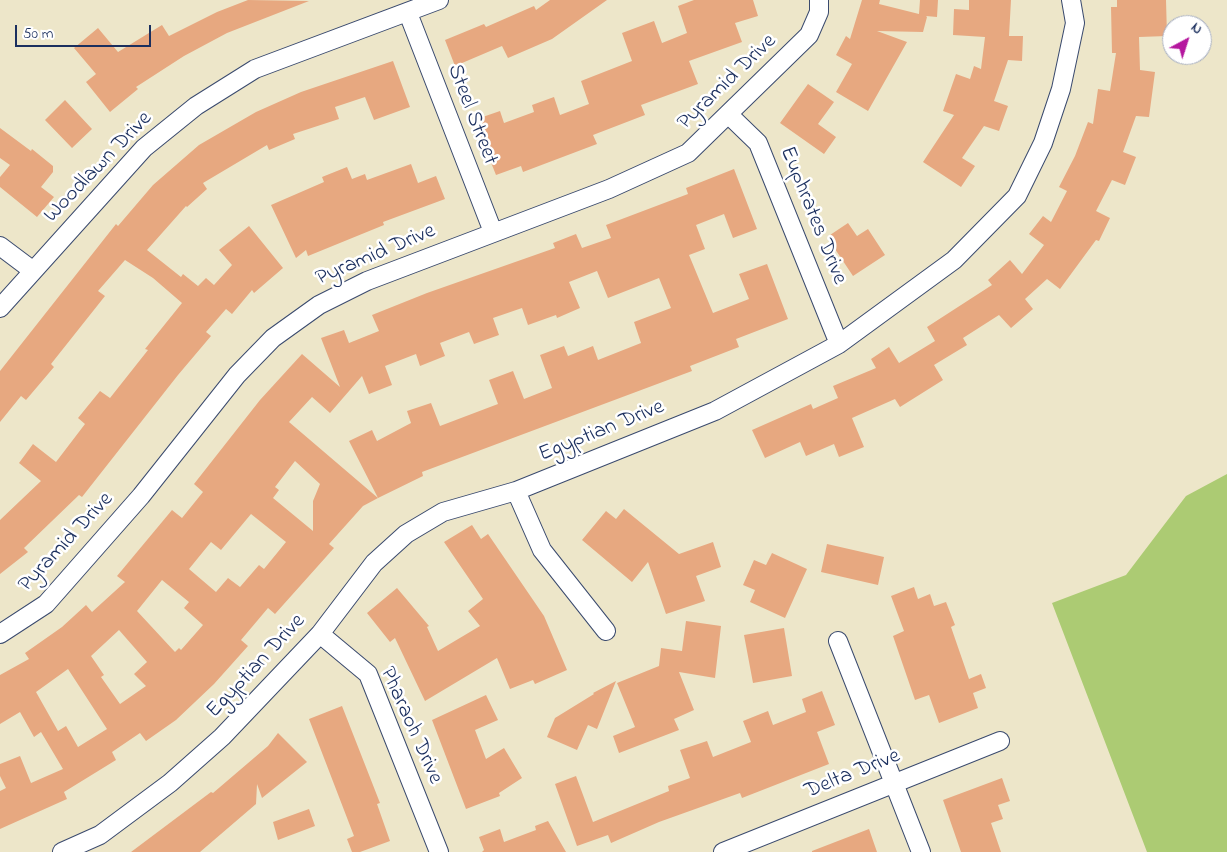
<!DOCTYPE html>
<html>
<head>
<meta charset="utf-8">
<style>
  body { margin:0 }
  #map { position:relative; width:1227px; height:852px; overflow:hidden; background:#ede6c9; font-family:"Indie Flower",sans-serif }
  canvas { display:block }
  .north { position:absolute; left:1162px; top:15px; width:50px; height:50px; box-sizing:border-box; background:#fff; border:1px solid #a4acbf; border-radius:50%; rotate:40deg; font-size:14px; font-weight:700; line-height:20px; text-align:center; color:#1b2f5e }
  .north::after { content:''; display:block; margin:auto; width:18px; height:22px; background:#b5179e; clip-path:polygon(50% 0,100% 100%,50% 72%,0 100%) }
  .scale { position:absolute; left:15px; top:25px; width:136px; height:22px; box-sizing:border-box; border:2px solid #1b2f5e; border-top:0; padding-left:6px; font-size:15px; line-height:18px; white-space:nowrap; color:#1b2f5e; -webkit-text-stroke:4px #fff; paint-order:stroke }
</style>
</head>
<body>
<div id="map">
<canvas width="1227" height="852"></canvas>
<div class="north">N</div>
<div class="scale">50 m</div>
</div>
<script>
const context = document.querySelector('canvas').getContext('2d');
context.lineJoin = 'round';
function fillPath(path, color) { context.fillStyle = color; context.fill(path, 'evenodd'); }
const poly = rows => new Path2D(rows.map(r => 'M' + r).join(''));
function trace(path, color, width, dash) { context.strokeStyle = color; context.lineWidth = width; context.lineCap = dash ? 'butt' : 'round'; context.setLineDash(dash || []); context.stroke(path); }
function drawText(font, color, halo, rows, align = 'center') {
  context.font = font + ' "Indie Flower",sans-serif'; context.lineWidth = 5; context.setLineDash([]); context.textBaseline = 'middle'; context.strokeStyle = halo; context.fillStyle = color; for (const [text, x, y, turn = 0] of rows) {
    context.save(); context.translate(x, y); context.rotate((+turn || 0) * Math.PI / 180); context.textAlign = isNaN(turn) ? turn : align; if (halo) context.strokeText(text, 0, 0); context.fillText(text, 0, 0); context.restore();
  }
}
fillPath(poly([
  [1227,474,1227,852,1147,852,1052,603,1126,575,1186,496]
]), '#accb73');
fillPath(poly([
  [248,0,309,1,227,33,184,56,136,87,138,89,110,112,86,82,96,74,74,48,98,28,118,52,162,25,169,36,217,12],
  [550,0,607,0,552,39,508,58,502,46,455,66,445,40,484,24,486,27,534,6,536,10],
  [694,0,753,0,758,16,735,23,742,42,689,61,698,84,641,105,645,115,593,135,597,144,523,172,521,166,496,175,474,120,500,111,504,123,534,112,532,105,554,97,560,115,589,104,581,81,632,61,622,33,654,21,662,43,687,33,678,6],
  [862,0,880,0,879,4,919,14,920,0,938,0,937,17,926,16,927,17,923,32,877,31,907,42,868,111,836,92,852,64,836,55,846,36,850,39],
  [969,0,1011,0,1009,36,1023,36,1022,61,1008,60,994,101,1008,106,999,131,984,126,962,158,975,166,961,187,923,162,954,115,943,111,956,74,970,79,974,66,981,69,985,37,953,35,954,9,969,10],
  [1117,0,1166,0,1167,36,1139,37,1140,70,1155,72,1149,117,1136,116,1123,152,1136,157,1125,185,1112,180,1096,211,1110,218,1099,241,1096,240,1060,289,1047,279,1025,299,1033,309,1011,328,999,315,963,338,967,345,934,365,943,380,900,407,895,399,852,418,864,447,839,457,834,444,806,456,800,442,765,458,752,430,811,404,813,409,838,398,833,386,876,368,871,359,889,347,899,363,935,341,927,327,992,285,988,280,1010,260,1022,274,1044,245,1029,234,1043,216,1051,222,1067,191,1059,187,1075,156,1088,122,1093,124,1098,89,1110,91,1116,53,1112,53,1111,7,1117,7],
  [393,61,410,107,374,120,365,97,335,107,339,119,293,134,295,139,269,150,267,145,203,183,207,189,187,207,186,206,147,250,181,277,183,274,198,286,206,278,214,285,232,265,219,250,249,226,283,268,254,293,252,290,232,314,226,309,206,332,211,336,178,375,82,497,79,495,24,548,28,552,0,574,0,520,41,481,19,463,33,444,56,462,85,424,78,418,100,391,110,398,148,350,145,349,182,303,153,278,125,260,98,291,105,296,51,364,54,367,26,400,21,396,0,422,0,371,116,224,118,226,153,185,199,145,256,112,301,92],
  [808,84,834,102,818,124,836,137,824,154,780,123],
  [65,100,92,129,72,148,45,120],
  [0,128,31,151,32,149,53,166,53,172,41,187,54,197,37,217,0,187,0,177,10,165,0,158],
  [411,164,418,183,436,176,445,199,383,222,384,225,308,256,306,250,296,258,271,205,324,182,322,177,347,167,352,179,365,174,367,180],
  [734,169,757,229,733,238,724,214,696,225,705,249,689,255,713,313,749,299,739,274,767,264,788,319,736,339,739,347,690,366,692,371,422,472,423,476,378,498,349,441,372,430,377,441,411,423,407,411,431,403,440,426,498,404,489,380,513,371,524,399,552,388,540,355,564,346,568,356,593,346,598,360,641,343,634,322,671,308,659,278,608,298,597,271,569,282,580,308,557,318,556,315,528,325,522,308,493,318,499,335,474,344,469,332,440,343,445,356,420,366,416,354,385,366,392,385,369,394,362,376,330,413,312,397,289,422,378,498,363,506,329,544,334,548,275,614,268,608,241,640,248,646,214,684,176,720,146,741,140,733,112,752,116,760,64,792,67,799,0,829,0,791,6,788,0,776,0,764,20,756,31,783,63,769,41,732,34,737,20,712,0,724,0,675,29,659,25,653,62,627,86,605,92,612,125,582,117,576,172,510,182,518,203,492,194,484,260,400,302,354,340,387,321,338,344,330,349,343,379,331,372,315,427,293,555,248,553,243,576,234,582,248,611,238,606,225,688,194,686,188],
  [295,461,320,484,313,501,313,531,273,498,279,490,275,487],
  [251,514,286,542,264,569,259,565,240,587,228,578,216,592,189,569,211,542,221,550],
  [162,580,189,602,184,608,203,625,181,650,179,648,175,652,137,611],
  [119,630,147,662,134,674,146,686,120,704,101,677,104,675,91,656],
  [68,669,107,729,78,747,66,726,58,731,36,692],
  [848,223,857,236,868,229,885,255,853,276,827,237],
  [624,509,679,554,713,542,721,567,696,576,705,601,666,614,648,562,632,582,582,540,606,511,616,519],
  [472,525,481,539,488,534,544,616,567,670,535,684,533,680,510,689,497,658,425,701,395,638,390,642,367,613,397,588,429,626,427,627,438,651,480,626,468,611,483,599,444,542],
  [827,544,884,557,878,585,821,572],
  [772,553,807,569,785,618,750,602,755,590,743,585,754,560,766,565],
  [914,587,918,599,930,594,934,606,946,602,955,625,951,627,969,679,981,674,986,688,973,693,978,708,939,723,929,695,915,700,893,636,904,631,891,596],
  [686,621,721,626,715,678,679,672,694,710,674,719,679,730,619,753,613,736,635,727,617,683,659,666,661,648,682,651],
  [784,628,792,676,753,683,744,635],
  [616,681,597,729,588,725,577,750,547,737,555,718,594,694,593,693],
  [822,691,835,725,817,732,829,764,742,798,740,793,659,822,611,843,608,835,577,846,555,784,576,776,593,822,669,791,668,786,690,778,680,750,707,741,713,757,751,742,743,721,768,711,773,725,806,712,802,699],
  [486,695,498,720,475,730,486,759,504,748,522,778,499,793,500,796,466,809,432,720],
  [342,706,380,803,377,804,390,841,360,852,352,852,347,839,354,836,309,719],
  [278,733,307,762,262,798,257,784,256,804,200,852,131,852,211,792,213,793,268,746],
  [1002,778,1010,801,998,805,1003,819,991,823,1001,852,961,852,943,800],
  [309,809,315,826,278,840,273,822],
  [548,821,566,852,482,852,484,850,479,837,500,829,504,842,536,830,535,826],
  [869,829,877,852,812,852,812,851]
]), '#e7a880');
const minor = poly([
  [408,13,493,232],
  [728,114,758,143,839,344],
  [0,246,32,270],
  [0,308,144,148,196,106,255,69,439,0],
  [516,491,542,550,606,631],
  [0,634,46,604,141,496,237,375,273,338,319,305,367,281,609,189,688,153,809,35,819,12,819,0],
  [320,634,368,674,439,852],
  [838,641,921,852],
  [62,852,100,835,170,783,222,737,320,634,374,563,406,534,443,512,516,491,715,411,839,344,954,260,1017,196,1043,143,1061,89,1075,23,1071,0],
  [723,852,1000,741]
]);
trace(minor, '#3a4a6e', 20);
trace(minor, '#fff', 18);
drawText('22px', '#1b2f5e', '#fff', [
  ["Pyramid Drive",728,83,-44],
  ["Steel Street",471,115,69],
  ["Woodlawn Drive",99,168,-46],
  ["Euphrates Drive",812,216,68],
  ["Pyramid Drive",376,256,-23],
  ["Egyptian Drive",602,432,-22],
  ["Pyramid Drive",67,543,-47],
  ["Egyptian Drive",257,667,-47],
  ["Pharaoh Drive",410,726,66],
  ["Delta Drive",853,775,-22]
]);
</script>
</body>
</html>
